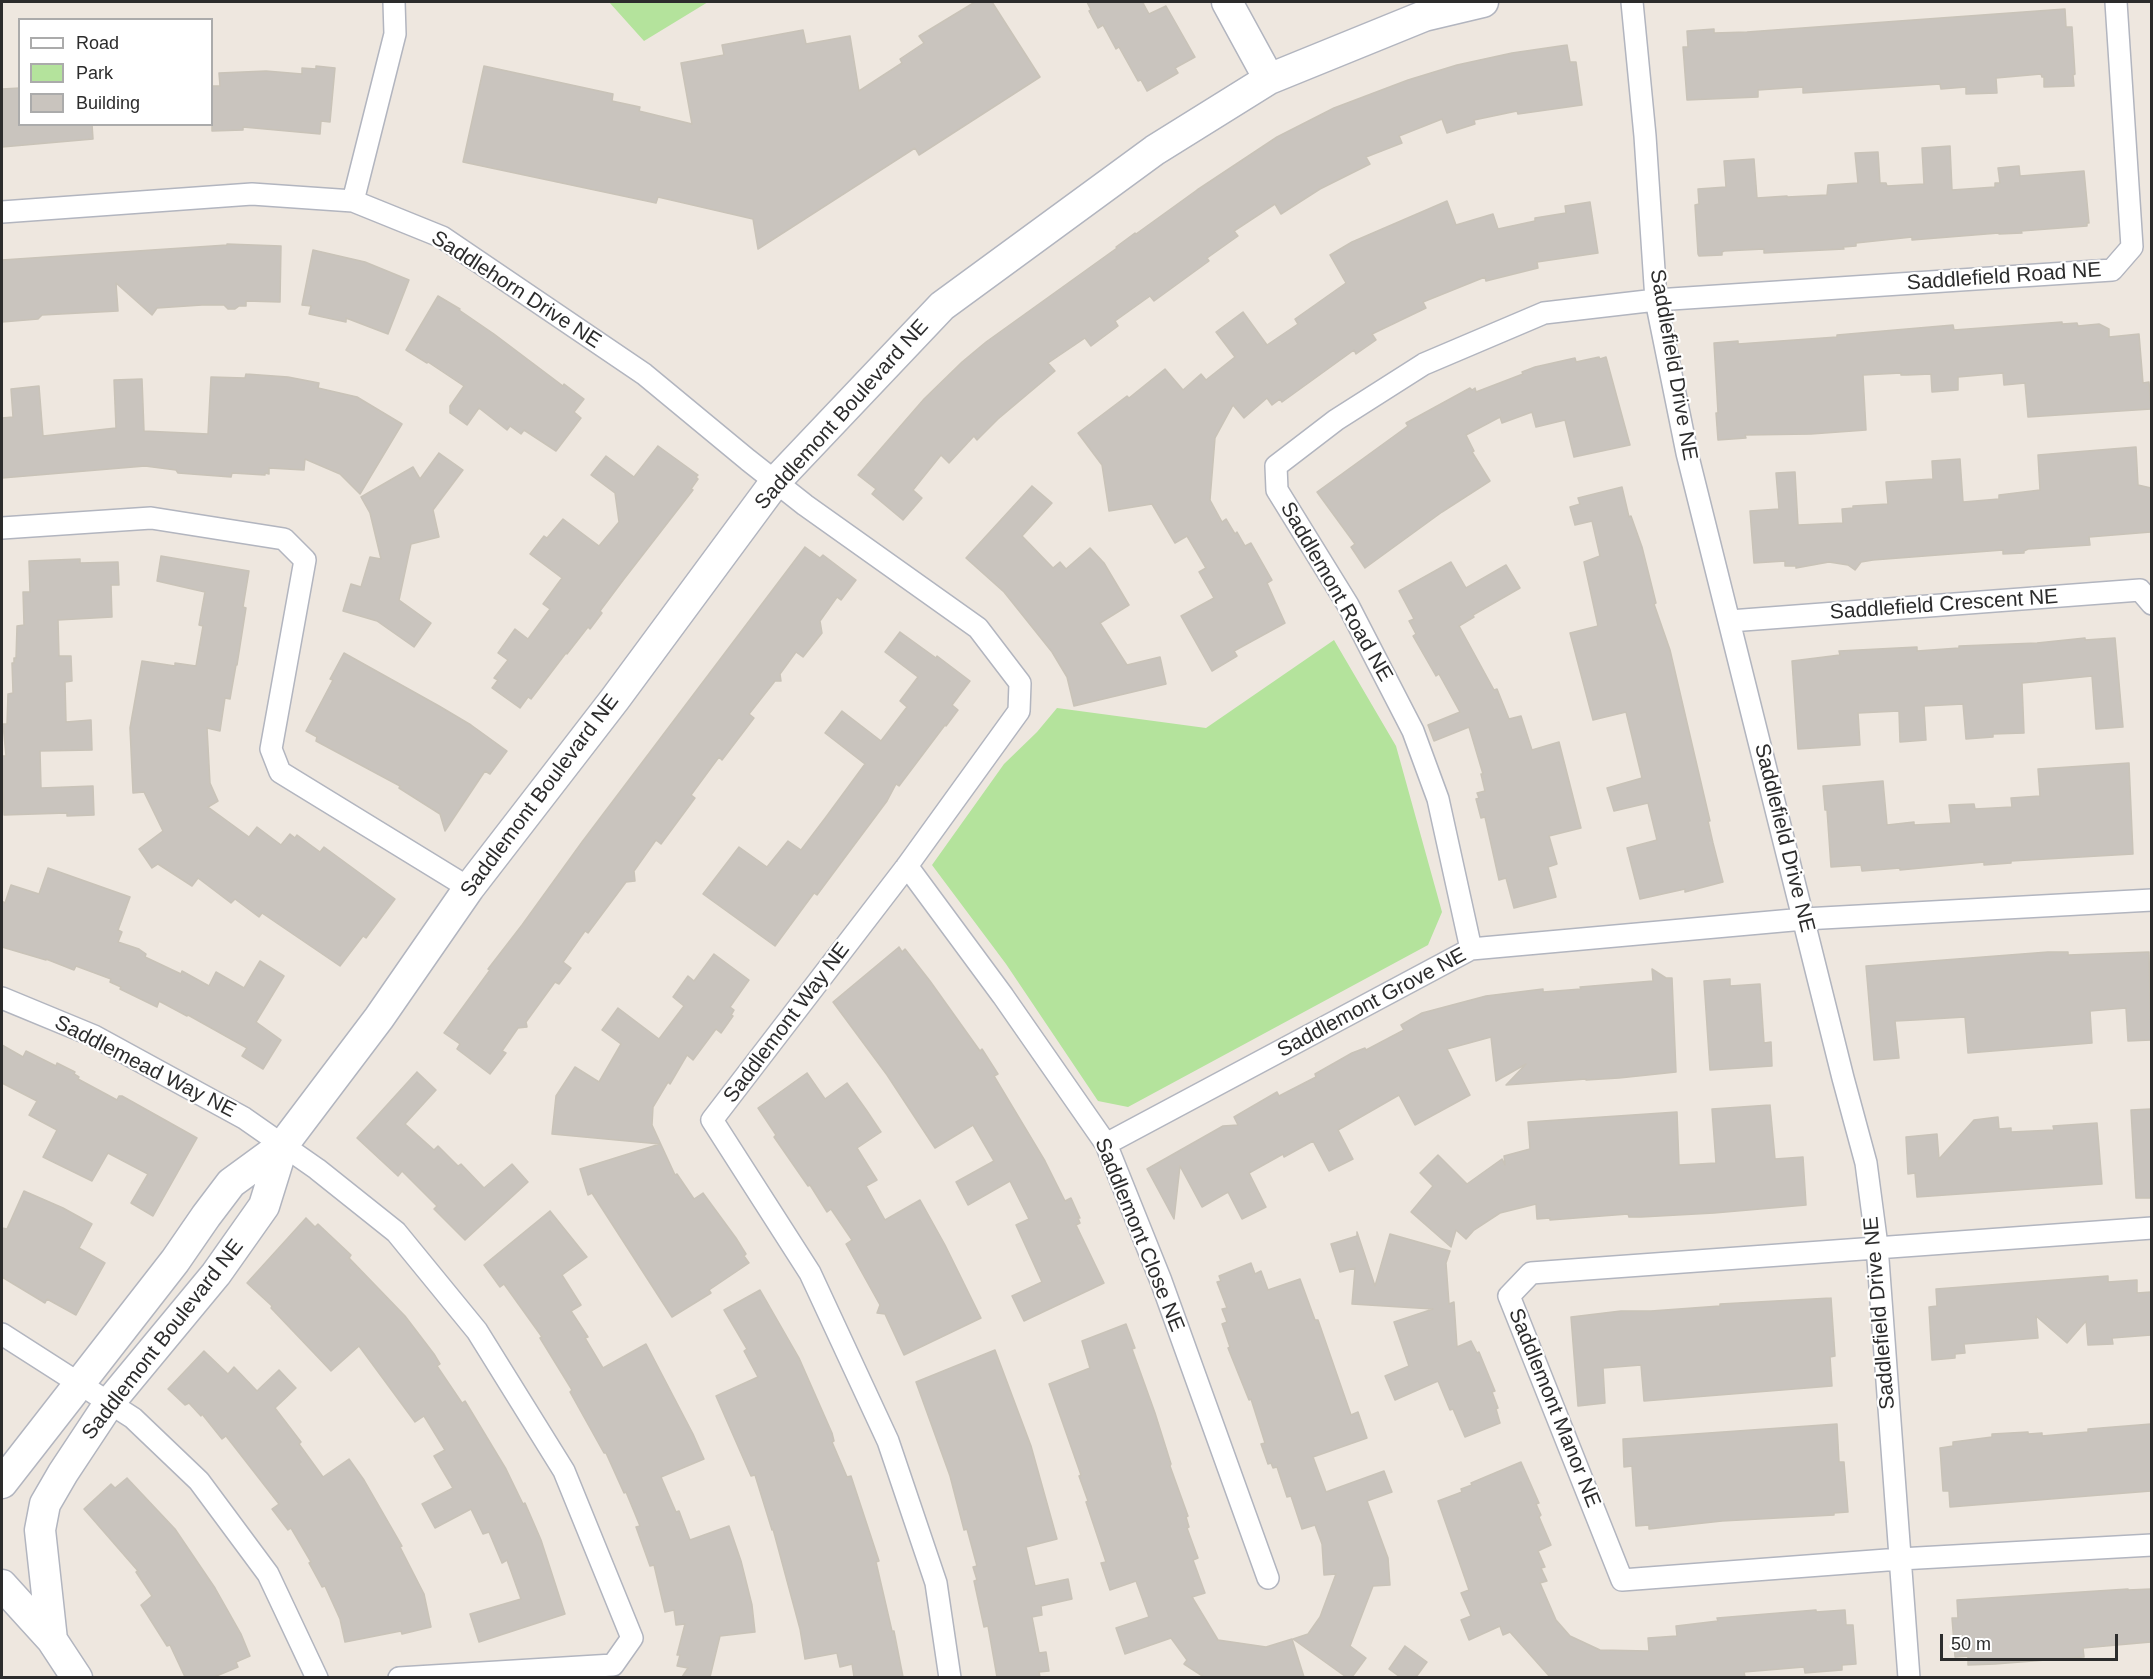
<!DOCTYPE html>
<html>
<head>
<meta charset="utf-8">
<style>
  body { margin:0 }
  #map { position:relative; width:2153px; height:1679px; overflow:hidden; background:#eee7df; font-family:Arial,sans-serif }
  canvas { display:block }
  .frame { position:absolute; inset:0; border:3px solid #2c2c2c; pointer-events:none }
  .legend { position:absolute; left:18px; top:18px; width:195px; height:108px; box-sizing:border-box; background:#fff; border:2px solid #ababab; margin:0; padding:8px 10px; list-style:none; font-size:18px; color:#2c2c2c }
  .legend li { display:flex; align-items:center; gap:12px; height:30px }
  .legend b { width:30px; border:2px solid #ababab }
  .scale { position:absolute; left:1940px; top:1634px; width:178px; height:27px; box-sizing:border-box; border:3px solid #2c2c2c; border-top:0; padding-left:8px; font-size:18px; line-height:21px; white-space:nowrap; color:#2c2c2c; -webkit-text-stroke:4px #fff; paint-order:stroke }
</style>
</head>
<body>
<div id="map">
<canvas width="2153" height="1679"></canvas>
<div class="frame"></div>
<ul class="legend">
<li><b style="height:8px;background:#fff"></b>Road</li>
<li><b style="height:16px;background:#b4e39c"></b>Park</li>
<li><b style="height:16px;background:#c9c4be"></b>Building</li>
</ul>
<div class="scale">50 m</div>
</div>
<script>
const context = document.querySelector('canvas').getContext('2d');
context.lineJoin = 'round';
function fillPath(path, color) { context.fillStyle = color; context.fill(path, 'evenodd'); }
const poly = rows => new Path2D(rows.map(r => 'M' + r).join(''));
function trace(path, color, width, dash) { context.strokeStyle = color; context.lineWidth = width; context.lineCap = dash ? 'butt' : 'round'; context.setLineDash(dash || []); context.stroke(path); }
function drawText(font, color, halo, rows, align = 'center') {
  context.font = font + ' Arial,sans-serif'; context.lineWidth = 4.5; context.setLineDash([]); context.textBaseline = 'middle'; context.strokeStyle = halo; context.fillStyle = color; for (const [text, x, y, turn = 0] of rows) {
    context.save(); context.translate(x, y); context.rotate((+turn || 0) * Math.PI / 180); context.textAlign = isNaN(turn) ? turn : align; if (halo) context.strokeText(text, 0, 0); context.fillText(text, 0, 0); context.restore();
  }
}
fillPath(poly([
  [609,2,708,2,644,41],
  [1334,640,1396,746,1442,912,1428,945,1128,1107,1098,1101,1006,964,932,865,1004,764,1037,732,1057,708,1206,728]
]), '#b4e39c');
const building = poly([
  [975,2,992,2,1040,77,919,155,915,148,758,249,753,219,658,197,656,203,463,162,484,66,613,94,612,101,640,107,639,111,692,124,681,63,724,55,722,45,803,30,806,44,850,36,859,91,902,63,900,59,924,43,919,36,975,2],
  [1087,2,1145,2,1143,3,1149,14,1166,6,1195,57,1175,68,1178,73,1147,91,1141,80,1138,81,1119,47,1116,49,1103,25,1098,28,1089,11,1091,10,1087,2],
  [2065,9,2066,27,2072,27,2075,74,2073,75,2074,86,2044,87,2044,77,2042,77,2041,74,1996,78,1997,93,1966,94,1966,87,1941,89,1940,84,1803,93,1803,87,1758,90,1758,97,1687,100,1683,47,1688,47,1687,31,1714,29,1714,33,1747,32,2065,9],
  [1567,45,1570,62,1576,62,1582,105,1518,114,1517,111,1474,120,1475,124,1447,133,1442,119,1399,136,1402,143,1366,157,1370,164,1320,189,1281,214,1275,204,1234,231,1238,236,1207,258,1209,261,1154,301,1150,296,1115,321,1118,326,1091,346,1085,338,1048,363,1055,371,998,419,977,440,974,436,949,463,941,455,913,490,922,498,903,520,872,494,876,489,858,475,924,399,962,362,986,342,1117,248,1116,247,1135,233,1136,234,1197,190,1277,137,1334,108,1408,80,1457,65,1512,53,1567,45],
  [316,66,335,68,330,122,321,121,320,134,243,127,243,130,212,131,212,86,220,86,219,73,266,71,302,74,302,68,316,69,316,66],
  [20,88,20,124,92,124,93,139,2,147,2,89,20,88],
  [1950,146,1952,190,1995,187,1995,183,2000,183,1998,168,2019,166,2020,176,2084,171,2089,223,2087,223,2087,226,2021,231,2022,233,1999,234,1999,233,1912,240,1912,237,1856,243,1856,246,1843,247,1844,249,1764,253,1764,249,1724,251,1722,252,1722,255,1699,256,1698,254,1695,205,1699,204,1698,189,1726,187,1724,161,1754,159,1757,198,1787,196,1787,197,1827,195,1828,185,1858,183,1855,153,1878,152,1880,183,1886,183,1887,186,1924,184,1922,148,1950,146],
  [1447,201,1456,225,1493,214,1498,229,1535,221,1535,218,1566,213,1565,206,1590,202,1598,253,1537,262,1538,268,1486,281,1485,277,1423,302,1426,308,1372,334,1376,340,1356,354,1354,350,1282,402,1280,399,1272,405,1267,398,1244,418,1233,405,1215,438,1210,500,1222,522,1226,519,1235,534,1237,532,1245,546,1251,543,1272,580,1267,583,1285,623,1234,651,1237,656,1212,671,1181,616,1214,598,1199,572,1206,568,1187,536,1175,543,1152,504,1109,511,1102,465,1078,433,1127,396,1129,398,1165,369,1183,390,1201,374,1206,380,1235,357,1216,332,1243,312,1267,345,1298,324,1295,319,1346,283,1330,255,1352,242,1447,201],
  [227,244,281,246,280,302,246,301,246,306,239,306,235,309,228,309,224,305,202,305,157,308,152,315,116,283,118,311,42,315,38,319,2,322,2,260,227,245,227,244],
  [313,250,365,262,409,280,388,334,346,318,346,322,309,314,311,306,302,305,313,250],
  [438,296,460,309,459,310,494,334,563,386,564,384,584,399,574,412,581,418,556,451,524,430,521,434,510,426,507,430,479,408,467,425,450,413,450,406,464,386,428,362,427,363,406,350,438,296],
  [2062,322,2062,324,2077,323,2078,326,2099,324,2109,329,2109,337,2139,334,2143,383,2149,382,2151,409,2028,417,2025,383,2004,385,2003,373,1958,377,1958,390,1932,392,1931,374,1907,375,1901,375,1901,373,1863,375,1866,430,1811,434,1745,435,1746,438,1718,440,1716,413,1718,413,1714,343,1738,341,1738,344,1837,337,1837,335,1953,325,1954,330,2062,322],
  [1599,357,1600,359,1606,357,1630,445,1574,457,1565,420,1536,427,1532,412,1502,423,1500,417,1466,435,1474,451,1472,452,1490,481,1442,512,1365,568,1351,547,1355,544,1317,492,1408,426,1406,423,1470,388,1472,390,1475,388,1476,392,1523,374,1522,372,1535,367,1575,358,1576,362,1599,357],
  [246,374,288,377,319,383,318,388,357,397,402,424,360,494,340,474,305,459,304,470,269,468,269,474,265,473,265,475,232,473,231,477,178,473,176,470,145,466,2,478,2,418,13,417,11,389,39,386,43,436,116,428,114,380,142,379,144,431,208,434,211,377,245,378,246,374],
  [658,446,698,475,696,477,698,479,691,489,693,490,624,579,600,611,602,613,590,629,588,627,567,654,566,653,531,699,528,697,520,708,492,688,498,680,494,678,508,660,498,653,515,629,528,639,550,609,543,604,562,578,530,554,544,536,547,538,563,519,599,546,619,522,615,493,591,475,606,456,634,477,658,446],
  [2136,447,2138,485,2151,488,2151,532,2089,537,2090,545,2028,549,2024,551,2024,553,2003,554,2003,550,1873,560,1861,562,1855,570,1848,565,1829,562,1796,568,1796,566,1785,566,1785,561,1754,563,1750,511,1779,509,1776,473,1795,472,1798,525,1843,523,1842,509,1853,508,1853,506,1888,504,1886,482,1933,479,1932,461,1960,459,1963,502,1999,499,1999,495,2040,490,2038,455,2136,447],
  [439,453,463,470,433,510,439,537,411,544,399,600,431,623,414,647,377,621,343,611,351,584,361,587,370,557,381,559,370,513,361,497,413,467,420,479,439,453],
  [1032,486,1052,503,1022,536,1053,568,1060,562,1066,569,1090,548,1104,563,1129,605,1100,623,1127,665,1160,657,1166,684,1074,706,1067,677,1052,652,1004,592,966,558,1032,486],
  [1622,487,1629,517,1631,516,1642,547,1656,603,1654,604,1670,650,1710,821,1708,821,1713,843,1723,882,1685,892,1685,889,1640,899,1627,848,1657,840,1648,803,1614,811,1607,788,1642,778,1626,712,1593,720,1570,633,1598,626,1584,562,1600,556,1592,521,1575,525,1570,507,1580,504,1578,498,1622,487],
  [805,547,820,558,823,555,856,580,841,600,837,597,820,621,822,633,803,657,796,652,780,674,781,681,775,681,749,714,754,718,722,760,719,757,691,795,695,798,661,844,656,840,634,871,635,881,626,882,588,933,585,931,563,962,571,968,559,984,555,982,526,1022,527,1027,518,1028,502,1051,506,1053,490,1074,457,1049,460,1044,444,1033,490,970,488,969,522,925,582,842,805,547],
  [161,556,249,571,243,607,246,608,237,665,236,665,230,699,225,698,220,731,207,728,210,783,218,801,208,807,249,837,257,827,281,845,290,834,295,838,297,835,320,852,324,847,395,899,366,938,363,936,340,966,262,913,259,917,235,899,231,903,198,878,192,886,158,864,152,868,139,849,163,831,144,792,133,793,130,728,142,661,175,666,175,663,196,666,203,626,199,625,205,592,157,581,161,556],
  [80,559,80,563,118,562,119,585,111,585,112,617,58,620,59,656,71,656,72,681,65,682,66,722,91,720,92,750,40,751,41,788,93,786,94,815,67,816,67,813,4,815,2,756,6,756,3,724,7,724,8,694,13,693,12,663,14,663,14,658,16,658,17,626,24,625,23,592,30,592,29,561,80,559],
  [1451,562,1466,588,1506,565,1520,588,1473,615,1474,617,1459,626,1494,690,1497,689,1509,719,1521,716,1532,750,1559,742,1581,828,1549,836,1557,864,1548,867,1556,897,1514,908,1506,878,1499,880,1485,817,1481,818,1476,799,1479,798,1477,793,1485,791,1481,774,1483,774,1469,727,1434,741,1428,725,1460,712,1439,674,1436,676,1413,636,1416,634,1409,621,1414,619,1399,591,1451,562],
  [900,632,936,658,937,656,970,681,952,705,958,710,946,726,945,725,899,786,896,784,887,801,843,860,817,895,814,893,775,946,703,894,739,847,767,867,788,841,801,850,826,817,865,764,825,733,842,711,881,741,907,707,900,701,918,677,885,652,900,632],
  [2085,638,2085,640,2115,638,2123,727,2096,729,2092,676,2022,683,2024,733,1993,734,1993,737,1966,739,1963,704,1924,706,1926,740,1900,742,1899,711,1858,713,1860,745,1798,749,1792,661,1840,655,1839,651,1917,647,1917,651,1959,648,1959,646,2037,643,2085,638],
  [344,653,439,706,471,725,507,751,490,774,485,771,445,831,440,814,399,788,400,786,316,741,317,737,306,731,333,680,330,679,344,653],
  [2129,763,2133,854,2011,861,2011,863,1984,865,1984,862,1900,870,1900,868,1862,871,1861,865,1831,867,1827,810,1825,810,1823,786,1883,781,1887,825,1914,822,1914,825,1951,823,1949,805,1974,804,1975,809,2012,807,2011,798,2040,796,2038,769,2129,763],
  [48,868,130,897,118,930,122,932,118,942,139,949,146,954,145,957,181,974,182,971,209,986,216,972,244,988,260,961,284,976,256,1022,281,1040,263,1069,242,1056,247,1048,188,1015,187,1016,159,1001,157,1007,120,989,121,987,110,982,111,979,76,966,74,970,46,959,46,960,2,947,2,901,5,903,11,885,39,894,48,868],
  [899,947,902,952,905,949,930,981,980,1051,982,1049,998,1074,994,1076,1045,1161,1065,1201,1071,1198,1080,1218,1078,1218,1080,1223,1076,1225,1104,1283,1024,1321,1012,1296,1042,1282,1016,1225,1029,1219,1010,1181,968,1205,956,1182,994,1161,973,1125,935,1148,887,1075,833,1002,899,947],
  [2048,952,2068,952,2068,955,2149,952,2151,1040,2128,1041,2126,1008,2090,1011,2092,1043,1968,1053,1965,1017,1915,1020,1895,1021,1899,1058,1874,1060,1866,966,2048,952],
  [714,954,749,980,730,1007,734,1010,731,1015,733,1016,721,1033,716,1029,693,1060,687,1055,670,1084,668,1082,653,1107,652,1125,675,1175,677,1174,694,1199,703,1193,736,1238,746,1254,744,1256,749,1263,709,1290,711,1293,672,1317,592,1193,588,1195,580,1169,660,1144,552,1134,556,1096,575,1067,599,1082,621,1044,602,1030,618,1008,659,1039,684,1006,673,997,688,976,694,981,714,954],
  [1652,969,1666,978,1672,978,1676,1072,1619,1078,1586,1080,1586,1079,1506,1085,1526,1064,1496,1081,1491,1037,1447,1049,1470,1095,1415,1125,1399,1095,1338,1130,1353,1159,1329,1171,1313,1141,1284,1157,1283,1154,1249,1173,1266,1207,1242,1219,1228,1192,1202,1207,1180,1166,1174,1219,1147,1169,1223,1126,1238,1125,1234,1117,1277,1092,1279,1096,1316,1077,1315,1074,1352,1053,1365,1048,1366,1050,1404,1030,1401,1025,1422,1013,1486,996,1543,989,1543,992,1581,989,1580,987,1653,981,1652,969],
  [1730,979,1730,986,1760,984,1764,1043,1771,1042,1772,1066,1710,1070,1704,981,1730,979],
  [2,1045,23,1057,26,1051,56,1066,57,1063,75,1072,74,1074,79,1077,78,1079,117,1100,119,1096,122,1096,197,1138,153,1216,131,1203,148,1174,108,1153,92,1181,43,1157,57,1130,29,1115,37,1101,2,1083,2,1045],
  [417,1072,436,1090,405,1124,434,1150,438,1146,458,1166,461,1164,484,1188,512,1164,528,1182,465,1240,434,1209,437,1206,402,1171,398,1176,357,1138,417,1072],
  [807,1073,825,1099,847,1083,867,1111,881,1132,857,1148,877,1180,866,1186,885,1220,920,1200,945,1245,981,1318,904,1355,885,1314,877,1313,880,1305,846,1244,852,1240,831,1209,827,1212,810,1185,808,1186,774,1137,776,1135,758,1108,807,1073],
  [1770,1105,1775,1159,1803,1157,1806,1205,1714,1213,1641,1217,1629,1217,1628,1214,1550,1220,1550,1218,1537,1219,1536,1204,1500,1213,1474,1230,1466,1239,1456,1230,1451,1247,1411,1212,1433,1186,1420,1173,1438,1155,1467,1184,1502,1159,1505,1165,1504,1156,1530,1149,1528,1122,1677,1112,1679,1165,1716,1163,1712,1109,1770,1105],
  [2151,1109,2151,1198,2136,1198,2131,1110,2151,1109],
  [1998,1117,1999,1129,2011,1128,2011,1132,2054,1130,2053,1126,2097,1123,2102,1184,1917,1197,1915,1173,1908,1174,1906,1137,1937,1134,1939,1159,1974,1120,1998,1117],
  [24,1191,63,1208,92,1224,79,1248,105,1263,76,1315,47,1299,45,1303,2,1277,2,1228,7,1229,24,1191],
  [550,1211,587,1257,562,1275,581,1305,571,1311,588,1337,585,1338,603,1368,646,1344,693,1434,704,1459,661,1477,676,1512,679,1511,690,1540,729,1526,741,1561,752,1605,755,1632,720,1636,710,1677,682,1677,688,1668,677,1666,680,1655,677,1655,685,1624,676,1625,674,1610,665,1612,654,1565,650,1566,636,1527,640,1526,626,1492,624,1493,606,1453,604,1453,570,1392,572,1390,540,1338,542,1337,504,1284,500,1287,484,1265,550,1211],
  [306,1218,315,1227,318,1224,351,1255,349,1258,405,1316,434,1354,440,1364,437,1366,462,1403,465,1401,506,1469,523,1504,525,1503,541,1540,565,1614,479,1642,470,1614,521,1599,507,1560,502,1563,489,1532,483,1534,471,1509,435,1528,422,1504,453,1488,434,1456,445,1450,424,1416,415,1422,359,1346,331,1371,271,1308,272,1306,247,1283,306,1218],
  [1357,1232,1375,1286,1390,1234,1450,1251,1446,1263,1449,1304,1454,1302,1457,1347,1471,1341,1477,1353,1479,1352,1495,1391,1492,1392,1498,1408,1496,1409,1500,1423,1465,1437,1453,1409,1450,1410,1438,1381,1395,1400,1385,1376,1409,1366,1394,1322,1433,1309,1352,1304,1355,1268,1340,1272,1331,1244,1357,1236,1357,1232],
  [1251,1263,1255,1274,1261,1271,1268,1290,1300,1279,1315,1320,1318,1320,1351,1415,1358,1412,1367,1438,1313,1457,1326,1492,1384,1471,1392,1492,1367,1501,1388,1558,1390,1585,1373,1586,1350,1646,1366,1658,1352,1677,1346,1677,1293,1639,1308,1634,1320,1617,1336,1574,1324,1575,1322,1544,1315,1525,1302,1529,1291,1496,1287,1497,1277,1467,1273,1468,1271,1463,1268,1464,1261,1444,1265,1443,1251,1399,1249,1400,1228,1348,1230,1347,1222,1324,1227,1322,1222,1309,1227,1308,1217,1282,1221,1281,1219,1276,1251,1263],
  [2108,1276,2108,1282,2137,1280,2137,1293,2151,1292,2151,1335,2112,1338,2113,1344,2088,1345,2086,1321,2067,1343,2036,1316,2038,1338,1964,1344,1965,1353,1955,1354,1955,1358,1932,1360,1929,1307,1937,1306,1936,1289,2108,1276],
  [760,1290,799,1358,832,1433,834,1441,832,1442,847,1477,851,1476,879,1561,876,1562,892,1631,894,1631,903,1677,854,1677,852,1664,840,1667,837,1653,805,1659,800,1629,773,1529,772,1530,755,1475,751,1476,716,1396,758,1377,744,1351,747,1349,724,1310,760,1290],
  [1831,1298,1835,1356,1830,1357,1832,1386,1644,1401,1641,1365,1603,1368,1605,1403,1578,1406,1571,1317,1621,1311,1651,1311,1720,1306,1720,1304,1831,1298],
  [1126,1324,1135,1348,1132,1349,1155,1413,1171,1464,1170,1466,1188,1516,1186,1517,1189,1527,1187,1528,1198,1558,1193,1560,1205,1593,1192,1597,1218,1640,1266,1647,1292,1639,1304,1677,1204,1677,1184,1664,1187,1660,1171,1638,1125,1654,1116,1628,1149,1617,1136,1581,1110,1590,1101,1563,1106,1562,1086,1502,1088,1501,1079,1476,1081,1475,1049,1384,1090,1368,1082,1341,1126,1324],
  [995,1350,1031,1446,1057,1539,1026,1547,1035,1586,1068,1579,1072,1599,1041,1606,1042,1615,1032,1617,1039,1653,1046,1652,1049,1671,1039,1672,1040,1677,997,1677,988,1626,984,1627,974,1581,977,1580,973,1567,977,1566,967,1529,964,1530,950,1476,916,1382,995,1350],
  [204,1351,228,1374,234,1367,257,1391,279,1370,296,1388,275,1408,301,1442,299,1444,323,1477,349,1459,364,1480,402,1546,400,1547,424,1594,431,1627,402,1634,401,1631,345,1642,340,1619,325,1586,322,1587,321,1585,309,1563,311,1562,291,1528,288,1530,272,1509,279,1504,226,1436,222,1439,202,1414,201,1416,189,1403,185,1405,168,1389,204,1351],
  [1837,1424,1839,1462,1844,1462,1848,1512,1834,1513,1834,1515,1722,1521,1649,1529,1649,1525,1636,1526,1632,1466,1624,1467,1623,1439,1837,1424],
  [2151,1424,2151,1491,1950,1507,1949,1491,1943,1491,1940,1448,1953,1446,1953,1442,1992,1437,1992,1434,2028,1432,2028,1434,2042,1433,2042,1436,2088,1432,2088,1429,2151,1424],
  [1521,1462,1539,1503,1536,1504,1541,1515,1539,1517,1551,1545,1538,1551,1545,1567,1541,1568,1547,1581,1540,1583,1556,1620,1570,1636,1600,1650,1649,1651,1648,1638,1677,1636,1676,1626,1718,1621,1717,1618,1816,1610,1816,1612,1845,1610,1846,1625,1853,1625,1856,1664,1842,1665,1842,1670,1805,1673,1804,1667,1744,1672,1745,1677,1550,1677,1510,1632,1503,1635,1500,1626,1469,1640,1461,1620,1471,1616,1461,1593,1469,1590,1438,1501,1462,1492,1461,1489,1472,1485,1471,1483,1521,1462],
  [127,1478,175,1529,215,1588,241,1634,250,1656,236,1662,238,1667,214,1677,185,1677,170,1645,167,1646,141,1605,152,1596,136,1572,138,1571,84,1509,111,1484,115,1488,127,1478],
  [2128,1589,2128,1590,2151,1589,2151,1642,2083,1648,2084,1657,1995,1664,1968,1665,1968,1656,1955,1657,1952,1618,1958,1618,1957,1600,2128,1589],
  [1405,1646,1427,1662,1416,1677,1400,1677,1389,1669,1405,1646]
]);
fillPath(building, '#c9c4be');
trace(building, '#c9c3b8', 1.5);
const street = poly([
  [1632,2,1645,136,1656,300,1687,453,1843,1078,1866,1163,1877,1246,1909,1678],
  [353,201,395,34,394,2],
  [2,212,252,194,353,201,442,237,644,374,748,460,805,505,978,628,1020,683,1019,711,907,866,712,1120,810,1273,888,1441,936,1583,950,1678],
  [2,528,151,518,284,539,305,560,271,749,280,772,469,888],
  [1730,621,2140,590,2152,604],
  [907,866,1003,996,1106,1144,1161,1281,1268,1578],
  [1471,949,1438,799,1413,731,1348,605,1277,490,1276,466,1336,420,1424,364,1544,313,1656,300,2112,270,2132,247,2116,2],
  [2,998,94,1036,244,1118,317,1169,396,1232,477,1331,564,1471,632,1638,613,1665,399,1678],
  [1106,1144,1471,949,1804,919,2152,900],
  [2152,1228,1531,1273,1509,1296,1622,1580,1900,1559,2152,1545],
  [2,1334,133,1418,199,1481,268,1574,317,1678]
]);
const secondary = poly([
  [1227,2,1269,79],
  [2,1483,175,1261,206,1216,231,1183,283,1145,379,1018,469,888,615,699,776,481,942,306,1155,150,1269,79,1424,16,1483,2],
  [2,1585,52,1640,77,1678],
  [52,1640,40,1530,45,1504,63,1473,110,1402,216,1274,264,1206,283,1145]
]);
trace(street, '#b2b5bf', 24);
trace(secondary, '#b2b5bf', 33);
trace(street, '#fff', 21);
trace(secondary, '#fff', 30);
drawText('21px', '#2c2c2c', '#fff', [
  ["Saddlefield Road NE",2004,277,-4],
  ["Saddlehorn Drive NE",516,290,33],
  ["Saddlefield Drive NE",1673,365,80],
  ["Saddlemont Boulevard NE",842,415,-48],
  ["Saddlemont Road NE",1336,592,60],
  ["Saddlefield Crescent NE",1944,605,-4],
  ["Saddlemont Boulevard NE",540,796,-53],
  ["Saddlefield Drive NE",1784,838,76],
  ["Saddlemont Grove NE",1372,1003,-28],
  ["Saddlemont Way NE",787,1023,-53],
  ["Saddlemead Way NE",145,1067,27],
  ["Saddlemont Close NE",1139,1235,68],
  ["Saddlefield Drive NE",1880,1313,-95],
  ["Saddlemont Boulevard NE",163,1340,-52],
  ["Saddlemont Manor NE",1554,1408,68]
]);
</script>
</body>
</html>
